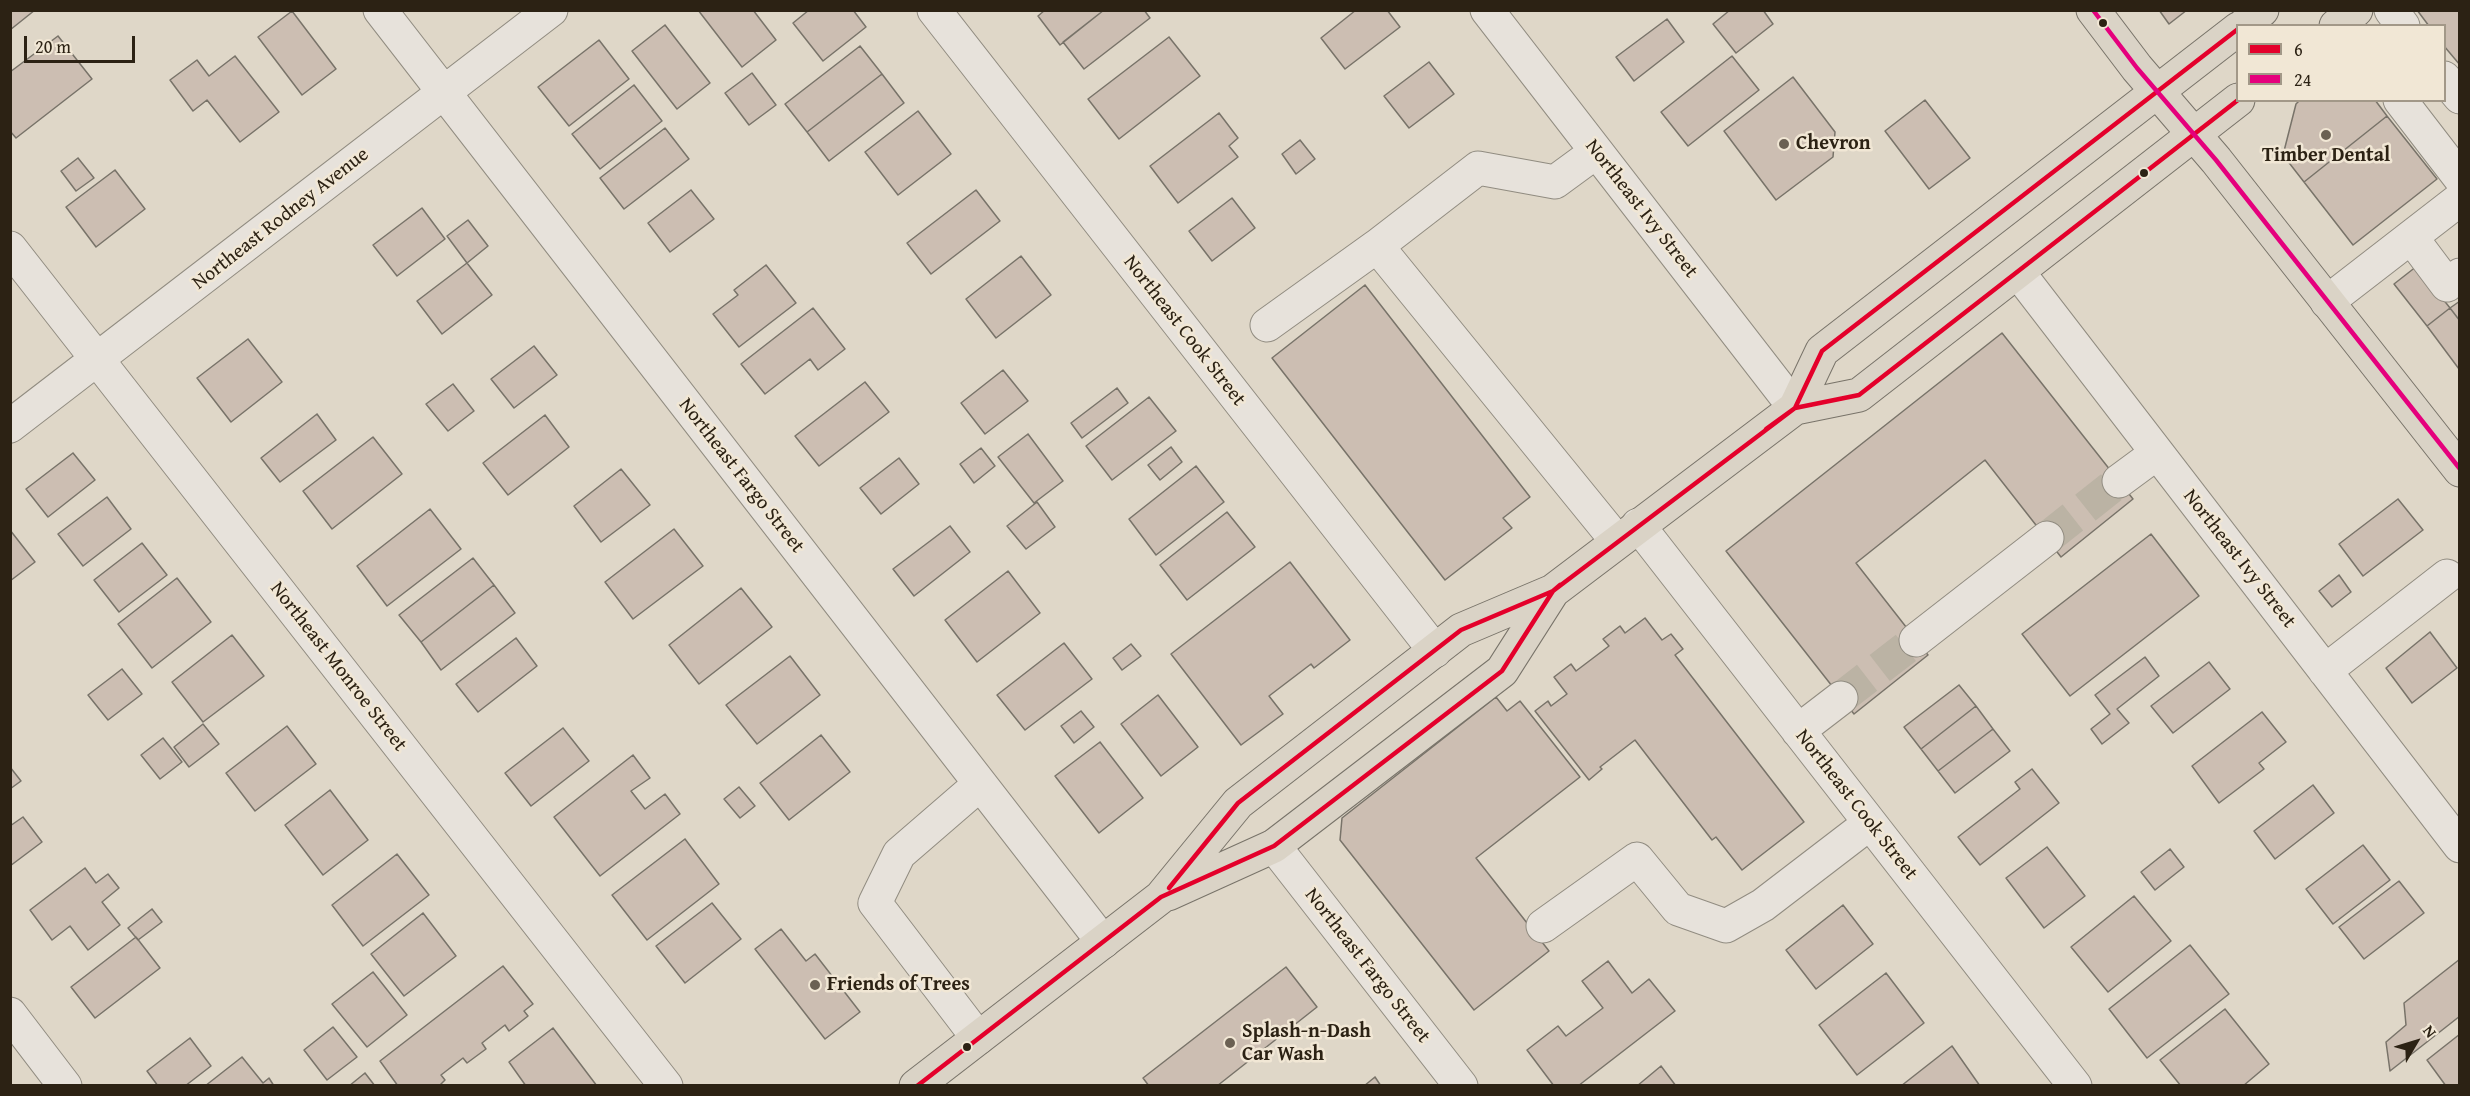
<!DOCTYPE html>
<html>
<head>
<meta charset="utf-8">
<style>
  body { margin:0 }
  #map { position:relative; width:2470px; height:1096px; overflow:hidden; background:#dfd7c8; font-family:"Gentium Book Plus",serif }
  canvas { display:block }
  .frame { position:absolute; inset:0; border:12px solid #2c2214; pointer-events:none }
  .legend { position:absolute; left:2236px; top:24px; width:210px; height:78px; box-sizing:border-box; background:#f1e7d5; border:2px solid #a29888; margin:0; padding:8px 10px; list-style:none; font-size:18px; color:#2c2214 }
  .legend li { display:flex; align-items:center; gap:12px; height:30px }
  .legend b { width:30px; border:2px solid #a29888 }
  .north { position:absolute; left:2386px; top:1012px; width:60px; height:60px; -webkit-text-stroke:4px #f1e7d5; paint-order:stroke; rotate:52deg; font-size:16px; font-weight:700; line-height:24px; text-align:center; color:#2c2214 }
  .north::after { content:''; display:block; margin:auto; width:21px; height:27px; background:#2c2214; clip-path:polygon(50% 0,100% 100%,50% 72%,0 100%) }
  .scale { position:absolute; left:24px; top:36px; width:111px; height:27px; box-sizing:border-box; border:3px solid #2c2214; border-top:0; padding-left:8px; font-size:18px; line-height:21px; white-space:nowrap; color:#2c2214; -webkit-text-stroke:4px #f1e7d5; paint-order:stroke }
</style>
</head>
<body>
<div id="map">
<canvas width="2470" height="1096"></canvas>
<div class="frame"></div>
<ul class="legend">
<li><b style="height:8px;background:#e4002b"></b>6</li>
<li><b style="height:8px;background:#e5007d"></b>24</li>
</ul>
<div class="north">N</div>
<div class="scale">20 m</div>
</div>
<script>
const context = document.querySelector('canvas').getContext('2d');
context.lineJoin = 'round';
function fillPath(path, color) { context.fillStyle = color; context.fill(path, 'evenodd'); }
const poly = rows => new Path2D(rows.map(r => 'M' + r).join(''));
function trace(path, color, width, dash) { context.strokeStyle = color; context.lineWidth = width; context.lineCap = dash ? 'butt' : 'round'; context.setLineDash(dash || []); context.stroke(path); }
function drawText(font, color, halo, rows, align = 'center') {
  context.font = font + ' "Gentium Book Plus",serif'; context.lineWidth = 5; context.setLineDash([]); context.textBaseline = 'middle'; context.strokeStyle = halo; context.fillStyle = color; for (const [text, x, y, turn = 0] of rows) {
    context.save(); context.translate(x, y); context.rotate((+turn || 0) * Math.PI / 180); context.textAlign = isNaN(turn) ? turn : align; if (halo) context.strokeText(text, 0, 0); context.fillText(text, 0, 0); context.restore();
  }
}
const building = poly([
  [10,10,35,10,10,30,10,10],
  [698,10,753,10,776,40,742,67,698,10],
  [809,10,853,10,866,27,823,61,793,23,809,10],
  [1045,10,1104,10,1060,45,1038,16,1045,10],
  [1104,10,1144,10,1150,18,1084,69,1063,42,1104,10],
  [1356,10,1387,10,1400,27,1345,69,1321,38,1356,10],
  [1730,10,1763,10,1773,24,1736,53,1713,24,1730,10],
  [2159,10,2187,10,2169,24,2159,10],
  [2417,10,2460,10,2460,65,2444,46,2444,26,2429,26,2417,10],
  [292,11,336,69,302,95,258,37,292,11],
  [1667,19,1684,42,1634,81,1616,57,1667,19],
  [665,25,710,83,677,109,632,51,665,25],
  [58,36,92,79,16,138,10,131,10,72,58,36],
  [1169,37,1200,76,1119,139,1088,99,1169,37],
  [599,40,629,79,569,126,538,87,599,40],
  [860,46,882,74,807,132,785,104,860,46],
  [235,56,279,112,240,142,207,100,193,111,170,80,197,60,209,76,235,56],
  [1732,56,1759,90,1688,146,1661,112,1732,56],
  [1429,62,1454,94,1409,128,1384,96,1429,62],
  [752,73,776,105,749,125,725,93,752,73],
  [882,74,904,103,829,161,807,132,882,74],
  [1793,77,1835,132,1833,157,1776,200,1724,131,1793,77],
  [634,85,662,121,600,169,572,134,634,85],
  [1925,100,1970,158,1929,189,1885,131,1925,100],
  [2300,100,2375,100,2387,116,2304,182,2283,155,2296,104,2300,100],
  [918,111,951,154,898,195,865,152,918,111],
  [1219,113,1238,138,1229,146,1238,157,1178,203,1150,166,1219,113],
  [2387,116,2437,179,2353,245,2304,182,2387,116],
  [665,128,689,159,624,209,600,178,665,128],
  [1300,140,1315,159,1296,174,1282,154,1300,140],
  [78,158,94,178,76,191,61,171,78,158],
  [115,170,145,209,96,247,66,207,115,170],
  [691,190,714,219,670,252,648,223,691,190],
  [976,190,1000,221,931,274,907,243,976,190],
  [1232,198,1255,228,1212,261,1189,231,1232,198],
  [422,208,445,239,397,276,373,245,422,208],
  [468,220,488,246,467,263,447,236,468,220],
  [1021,256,1051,295,996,338,966,299,1021,256],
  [467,263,492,295,442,334,417,301,467,263],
  [766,265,796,303,739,347,713,314,738,295,734,290,766,265],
  [2417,266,2450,308,2427,326,2394,284,2417,266],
  [1365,285,1530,497,1503,518,1512,528,1445,580,1272,358,1365,285],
  [2460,301,2460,321,2450,308,2460,301],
  [813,308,845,349,818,370,810,359,765,394,741,364,813,308],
  [2450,308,2460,321,2459,369,2427,326,2450,308],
  [2002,333,2133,499,2061,557,1985,460,1856,563,1928,655,1854,714,1726,551,2002,333],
  [248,339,282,382,231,422,197,378,248,339],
  [534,346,557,375,514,408,491,379,534,346],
  [1003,370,1028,401,985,434,961,403,1003,370],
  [865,382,889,412,819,466,795,436,865,382],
  [453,384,474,411,448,431,426,404,453,384],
  [1117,388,1128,403,1082,438,1071,423,1117,388],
  [1149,397,1176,431,1112,480,1086,446,1149,397],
  [317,414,336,440,280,482,261,458,317,414],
  [545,415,569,447,508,495,483,463,545,415],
  [1028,434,1063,481,1034,503,998,457,1028,434],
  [373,437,402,474,332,529,303,491,373,437],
  [1171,447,1182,462,1160,480,1148,465,1171,447],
  [981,448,995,466,974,483,960,464,981,448],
  [73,453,95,480,48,517,26,489,73,453],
  [899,458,919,484,881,514,860,488,899,458],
  [1196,466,1224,502,1156,555,1129,519,1196,466],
  [621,469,650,505,601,542,574,506,621,469],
  [107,497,131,529,83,566,58,534,107,497],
  [2398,499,2423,530,2363,576,2339,544,2398,499],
  [1037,502,1055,527,1026,549,1007,526,1037,502],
  [430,509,461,549,387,606,357,566,430,509],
  [1227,512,1255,547,1187,600,1160,565,1227,512],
  [950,526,970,552,914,596,893,569,950,526],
  [674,529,703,566,633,619,605,582,674,529],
  [10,530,35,562,10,581,10,530],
  [2151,534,2199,596,2070,696,2022,634,2151,534],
  [142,543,167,575,119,612,94,580,142,543],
  [473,558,494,585,421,642,399,615,473,558],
  [1290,562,1350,640,1314,668,1311,664,1269,696,1283,714,1241,745,1171,654,1290,562],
  [1008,571,1040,613,977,662,945,620,1008,571],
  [2339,575,2351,592,2332,607,2319,591,2339,575],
  [177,578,211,622,152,668,118,624,177,578],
  [494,585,515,613,441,670,421,642,494,585],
  [741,588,772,627,699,684,669,645,741,588],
  [1645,618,1662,640,1671,634,1683,649,1675,655,1804,822,1742,870,1716,837,1712,840,1635,740,1600,767,1602,769,1589,780,1535,711,1548,701,1551,706,1567,694,1554,677,1571,664,1576,671,1609,646,1603,639,1620,626,1625,633,1645,618],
  [2430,632,2457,668,2412,703,2386,668,2430,632],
  [232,635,264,676,203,722,172,682,232,635],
  [516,638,537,666,478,712,456,684,516,638],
  [1064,643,1092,679,1025,730,997,695,1064,643],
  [1131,644,1141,656,1122,670,1113,658,1131,644],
  [790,656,820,695,757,744,726,705,790,656],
  [2145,657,2159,676,2117,709,2129,723,2102,744,2091,729,2110,714,2095,695,2145,657],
  [2209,662,2230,689,2173,733,2151,706,2209,662],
  [122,669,142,694,108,720,88,695,122,669],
  [1959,685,1976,706,1921,749,1904,727,1959,685],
  [1158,695,1198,747,1161,776,1121,724,1158,695],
  [1496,697,1507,711,1520,701,1580,777,1476,858,1549,951,1474,1010,1340,840,1342,818,1496,697],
  [1976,706,1993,729,1938,771,1921,749,1976,706],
  [1081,711,1094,727,1074,743,1061,726,1081,711],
  [2262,712,2286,742,2259,763,2264,769,2219,803,2192,766,2262,712],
  [203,724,219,744,189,767,174,747,203,724],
  [287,726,316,764,255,811,226,773,287,726],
  [563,728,589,761,531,806,505,773,563,728],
  [1993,729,2010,751,1955,793,1938,771,1993,729],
  [821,735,850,772,789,820,760,783,821,735],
  [163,738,182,762,160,779,141,755,163,738],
  [1100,742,1143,798,1099,833,1055,776,1100,742],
  [633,755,650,778,631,791,645,809,665,794,680,814,600,876,554,817,633,755],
  [10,767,21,781,10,789,10,767],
  [2032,769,2059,803,1980,865,1958,837,2020,789,2015,782,2032,769],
  [2313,785,2334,813,2275,859,2254,831,2313,785],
  [739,787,755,806,740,818,724,799,739,787],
  [330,790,368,840,323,875,285,825,330,790],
  [23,817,42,842,10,866,10,826,23,817],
  [685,839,719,884,647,940,612,895,685,839],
  [2363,845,2390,880,2333,924,2306,889,2363,845],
  [2047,847,2085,896,2044,928,2006,878,2047,847],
  [2170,849,2184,867,2155,890,2141,872,2170,849],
  [397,854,429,895,363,946,332,905,397,854],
  [85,868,96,883,108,874,119,888,102,902,120,925,88,950,70,926,52,940,30,910,85,868],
  [2399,881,2424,913,2364,959,2339,927,2399,881],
  [2134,896,2171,941,2108,992,2071,947,2134,896],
  [712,903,741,939,685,983,656,946,712,903],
  [1843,905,1873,944,1816,989,1786,950,1843,905],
  [152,909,162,922,138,940,128,928,152,909],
  [423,913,456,956,404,996,371,954,423,913],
  [781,929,806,961,815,954,860,1012,825,1039,755,949,781,929],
  [136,937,160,968,95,1018,71,987,136,937],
  [2190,945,2229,994,2147,1058,2109,1009,2190,945],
  [2460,959,2460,1016,2390,1071,2386,1042,2406,1025,2404,1003,2460,959],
  [1608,961,1632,993,1649,979,1675,1011,1578,1086,1554,1086,1527,1050,1558,1026,1566,1036,1603,1008,1582,981,1608,961],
  [503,966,533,1004,524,1011,528,1016,509,1031,505,1025,482,1043,486,1049,467,1063,463,1058,441,1075,445,1080,439,1086,398,1086,380,1061,503,966],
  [1286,967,1317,1007,1217,1086,1149,1086,1143,1078,1286,967],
  [373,972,407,1015,367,1047,332,1004,373,972],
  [1886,973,1924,1023,1857,1075,1819,1025,1886,973],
  [2225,1009,2269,1064,2243,1086,2181,1086,2160,1060,2225,1009],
  [333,1027,357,1057,327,1080,304,1050,333,1027],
  [553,1028,597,1086,526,1086,509,1062,553,1028],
  [2460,1034,2460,1086,2446,1086,2427,1060,2460,1034],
  [190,1038,211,1066,185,1086,158,1086,147,1071,190,1038],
  [1952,1046,1980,1086,1901,1086,1952,1046],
  [242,1057,263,1083,269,1078,274,1086,205,1086,242,1057],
  [1661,1066,1676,1086,1637,1086,1661,1066],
  [365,1073,375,1086,349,1086,365,1073],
  [1375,1077,1381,1086,1364,1086,1375,1077]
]);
fillPath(building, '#ccbeb2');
trace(building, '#787369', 1.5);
trace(poly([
  [2047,538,2119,481],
  [1841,698,1916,640]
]), '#bbb3a4', 33, [33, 16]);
const minor = poly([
  [380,10,1103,942],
  [934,10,1435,651],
  [1487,10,1795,408],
  [2391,10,2403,26],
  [2444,78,2460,97],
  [2400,100,2460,178],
  [1596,152,1555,182,1478,168,1377,246,1617,541],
  [2411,237,2447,285,2460,275],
  [10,248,666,1086],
  [2018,272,2460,846],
  [2327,302,2460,199],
  [1267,325,1377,246],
  [10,426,551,10],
  [2119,481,2157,453],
  [1638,525,2075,1086],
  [1916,640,2047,538],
  [2325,671,2447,576],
  [1798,731,1841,698],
  [1274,846,1461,1086],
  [1543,926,1637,859,1678,909,1726,926,1763,905,1870,823],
  [10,1014,65,1086],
  [978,1038,875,903,899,854,980,784]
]);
const major = poly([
  [2093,10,2137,68,2216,160,2460,470],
  [2243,26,2262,10],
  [2336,26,2356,10],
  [1795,408,1822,351,2238,29],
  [1168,894,1274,846,1502,671,1553,591],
  [916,1086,1161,897,1238,803,1461,630,1553,591,1795,408,1859,395,2238,100]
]);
trace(minor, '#918c81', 35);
trace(major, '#787369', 35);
trace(minor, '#e7e2db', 33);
trace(major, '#dad3c6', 33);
trace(poly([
  [1766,429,1795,408,1859,395,2238,100],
  [1169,888,1238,803,1461,630,1553,591,1560,585],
  [917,1086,1161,897,1274,846,1502,671,1553,591,1795,408,1822,351,2238,29]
]), '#e4002b', 4.5);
trace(poly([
  [2093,10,2137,68,2216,160,2460,469]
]), '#e5007d', 4.5);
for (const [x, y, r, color] of [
  [2103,23,5,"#2c2214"],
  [2326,135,6,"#6b6153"],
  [1784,144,6,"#6b6153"],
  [2144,173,5,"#2c2214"],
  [815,985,6,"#6b6153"],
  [1230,1043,6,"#6b6153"],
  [967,1047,5,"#2c2214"]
]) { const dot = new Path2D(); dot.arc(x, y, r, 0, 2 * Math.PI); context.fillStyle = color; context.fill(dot); trace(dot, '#f1e7d5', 2); }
drawText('bold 20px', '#2c2214', '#f1e7d5', [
  ["Chevron",1796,144],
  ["Timber Dental",2326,156,"center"],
  ["Friends of Trees",827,985],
  ["Splash-n-Dash",1242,1032],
  ["Car Wash",1242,1055]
], 'left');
drawText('20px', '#2c2214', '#f1e7d5', [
  ["Northeast Ivy Street",1641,209,52],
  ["Northeast Rodney Avenue",281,219,-38],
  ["Northeast Cook Street",1184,331,52],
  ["Northeast Fargo Street",741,476,52],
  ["Northeast Ivy Street",2239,559,52],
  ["Northeast Monroe Street",338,667,52],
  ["Northeast Cook Street",1856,805,52],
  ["Northeast Fargo Street",1367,966,52]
]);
</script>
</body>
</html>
